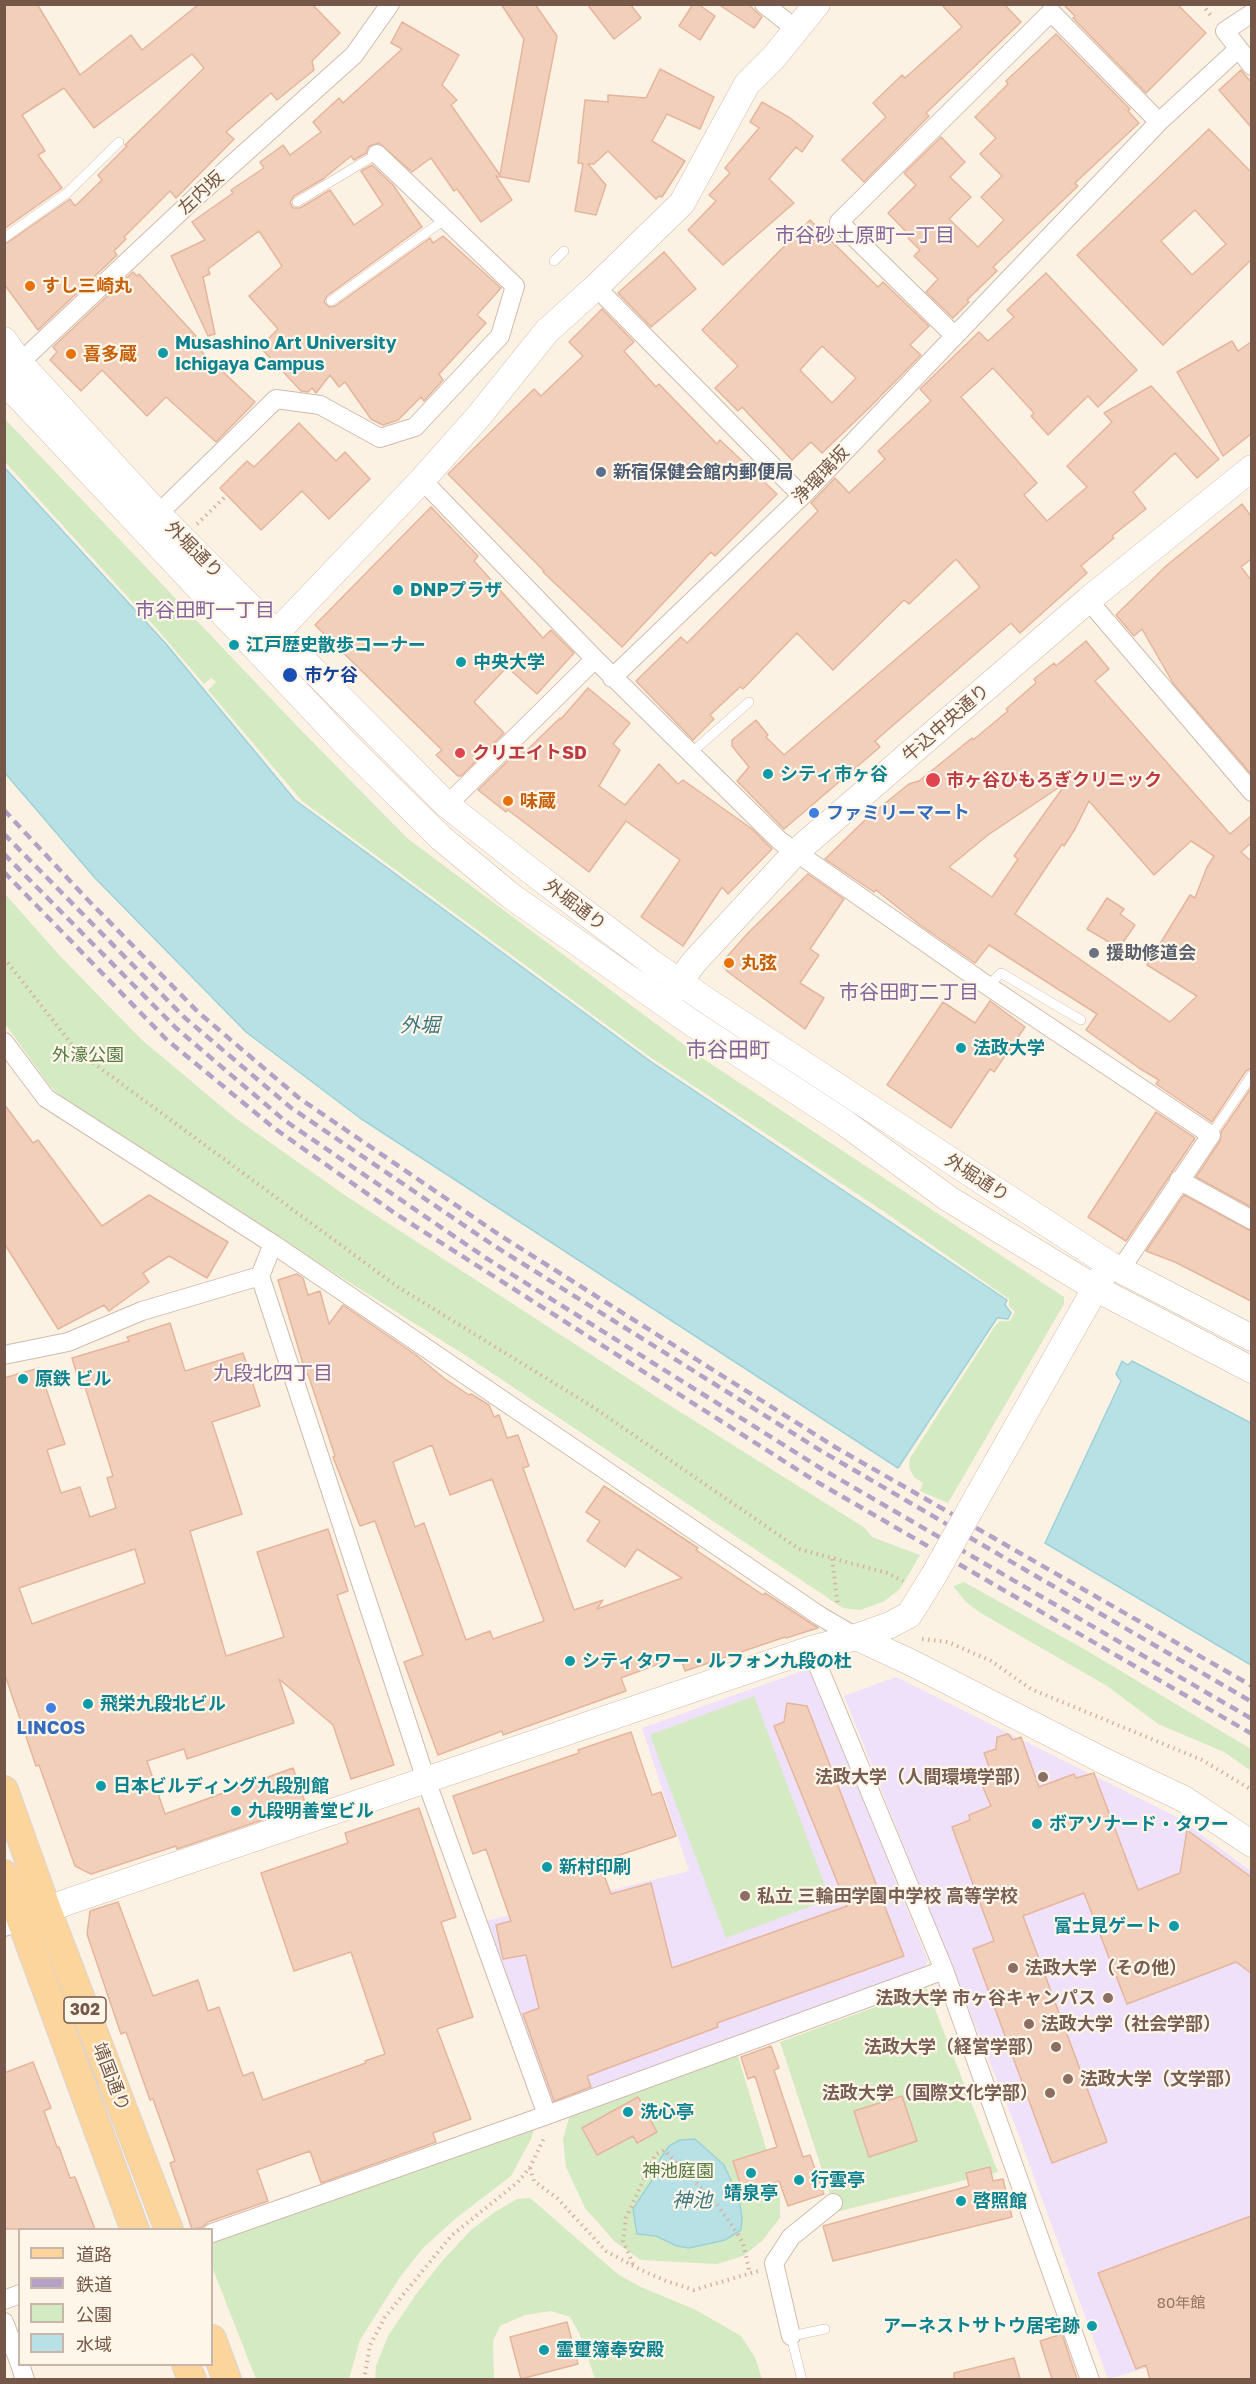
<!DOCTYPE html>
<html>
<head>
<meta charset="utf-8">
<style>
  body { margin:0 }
  #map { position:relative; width:1256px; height:2384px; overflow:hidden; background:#fcf2e4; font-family:"Golos Text","Noto Sans JP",sans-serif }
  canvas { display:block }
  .frame { position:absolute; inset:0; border:6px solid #755749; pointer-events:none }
  .legend { position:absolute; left:18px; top:2228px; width:195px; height:138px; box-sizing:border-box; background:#fff6ea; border:2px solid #c8b6aa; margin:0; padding:8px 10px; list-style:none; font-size:18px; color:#755749 }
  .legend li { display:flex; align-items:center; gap:12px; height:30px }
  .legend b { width:30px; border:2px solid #c8b6aa }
</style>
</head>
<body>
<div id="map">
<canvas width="1256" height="2384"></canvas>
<div class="frame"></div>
<ul class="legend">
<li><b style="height:8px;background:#fbd59c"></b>道路</li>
<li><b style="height:8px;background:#b4a2c6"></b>鉄道</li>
<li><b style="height:16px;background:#d4eac2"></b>公園</li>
<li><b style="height:16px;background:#b8e1e6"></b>水域</li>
</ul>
</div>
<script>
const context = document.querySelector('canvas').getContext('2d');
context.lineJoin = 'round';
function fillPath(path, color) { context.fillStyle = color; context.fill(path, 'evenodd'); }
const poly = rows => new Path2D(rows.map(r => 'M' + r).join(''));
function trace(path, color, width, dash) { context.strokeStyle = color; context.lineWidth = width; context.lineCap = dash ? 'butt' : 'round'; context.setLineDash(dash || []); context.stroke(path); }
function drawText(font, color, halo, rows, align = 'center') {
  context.font = font + ' "Golos Text","Noto Sans JP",sans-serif'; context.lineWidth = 4.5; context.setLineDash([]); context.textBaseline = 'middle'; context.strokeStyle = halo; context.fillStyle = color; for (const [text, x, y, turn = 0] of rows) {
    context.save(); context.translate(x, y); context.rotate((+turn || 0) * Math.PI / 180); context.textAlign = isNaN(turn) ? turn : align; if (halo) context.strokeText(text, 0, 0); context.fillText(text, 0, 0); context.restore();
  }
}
fillPath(poly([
  [805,1670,810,1671,819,1690,928,1961,921,1972,555,2109,486,1921,689,1871,642,1728],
  [896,1677,1177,1817,1251,1871,1251,2338,1108,2379,1015,2125,844,1696]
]), '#efe1f9');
fillPath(poly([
  [5,419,297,726,407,838,699,1056,1064,1297,1064,1304,948,1503,920,1491,923,1483,914,1477,909,1467,910,1458,995,1326,1000,1321,1010,1321,1015,1312,1009,1306,1009,1299,886,1213,650,1057,302,801,208,690,216,682,211,678,204,684,156,628,5,462],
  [5,894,61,957,141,1039,234,1117,346,1196,666,1403,865,1528,872,1537,920,1555,900,1589,883,1602,860,1610,843,1608,468,1357,77,1111,50,1086,5,1024],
  [964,1582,1084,1649,1251,1749,1251,1771,1224,1752,1158,1724,1107,1686,979,1612,966,1602,953,1586],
  [754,1696,830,1899,726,1938,650,1735],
  [927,1988,998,2172,836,2212,780,2042],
  [737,2053,780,2194,780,2218,762,2241,743,2256,717,2264,641,2260,615,2242,585,2208,566,2167,563,2139,570,2115],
  [535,2126,531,2139,511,2176,455,2219,423,2248,400,2277,360,2340,349,2379,256,2379,212,2267,212,2240],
  [530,2198,619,2275,641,2287,696,2310,741,2336,755,2357,762,2379,595,2379,580,2335,570,2317,551,2311,525,2315,500,2326,493,2341,494,2379,375,2379,376,2366,388,2336,417,2293,443,2260,471,2230,495,2212,517,2199]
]), '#d4eac2');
const water = poly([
  [5,468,167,645,295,800,650,1061,1007,1300,1005,1305,1011,1313,1008,1319,997,1318,898,1468,360,1118,246,1032,95,878,5,773,5,468],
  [1122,1361,1128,1365,1132,1361,1251,1423,1251,1665,1045,1543,1121,1381,1116,1374,1122,1361],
  [695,2139,724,2165,733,2185,739,2198,742,2218,741,2230,725,2240,689,2248,677,2246,656,2236,637,2234,633,2209,654,2177,660,2159,669,2146,680,2140,695,2139]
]);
fillPath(water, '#b8e1e6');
trace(water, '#9ed1d8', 1.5);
const building = poly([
  [4,4,37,4,80,75,131,35,142,50,199,4,312,4,340,33,312,61,314,70,277,100,271,93,226,132,234,139,176,198,170,191,124,237,126,239,114,251,117,255,38,330,4,284,4,245,70,199,75,206,102,180,98,175,127,146,125,145,204,68,192,54,94,128,64,88,22,115,45,151,38,155,62,188,4,229,4,4],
  [501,4,535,4,557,36,529,182,496,176,512,200,481,222,457,189,454,191,431,158,412,172,379,143,369,146,366,153,354,160,351,156,323,179,294,196,290,202,293,208,300,208,330,190,354,225,383,205,361,171,372,165,393,185,422,227,327,296,324,302,329,307,335,306,430,238,433,243,443,236,501,288,477,315,486,323,439,374,443,380,424,401,421,397,398,420,383,425,371,419,345,382,339,387,330,375,316,393,312,388,308,392,301,391,260,347,278,329,249,296,282,266,259,231,208,269,210,274,203,277,215,334,208,336,171,256,205,240,192,222,233,193,231,190,264,168,260,162,283,145,290,155,321,132,313,122,339,98,343,103,402,49,391,43,402,22,459,55,442,85,457,100,451,105,500,175,524,39,501,4],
  [587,4,630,4,641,18,614,39,587,4],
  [693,4,698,4,715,16,700,40,679,26,693,4],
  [718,4,748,4,762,17,754,28,718,4],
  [941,4,1004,4,1021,22,926,113,929,116,864,182,842,160,886,117,873,103,902,75,905,78,962,27,941,4],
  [1063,4,1177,4,1206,33,1146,93,1073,18,1075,16,1063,4],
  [1056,34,1130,109,1128,111,1139,123,1075,183,1078,186,993,267,997,271,967,300,969,302,953,318,926,292,938,279,914,256,920,250,908,238,910,236,888,213,916,185,904,173,941,137,965,162,950,177,971,197,949,219,978,247,1004,220,981,197,1002,176,980,154,996,138,975,117,1008,84,1006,81,1056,34],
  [660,69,714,97,700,129,667,114,652,141,685,161,662,197,659,196,656,199,608,151,594,164,588,164,606,185,596,215,575,211,583,164,578,163,585,100,608,102,608,95,646,98,660,69],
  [1241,70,1251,82,1251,127,1219,90,1241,70],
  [762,102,790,118,813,136,802,152,796,147,769,179,794,203,723,265,688,230,716,201,709,195,730,173,725,168,759,128,750,122,762,102],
  [1209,129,1251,172,1251,260,1163,345,1077,255,1209,129],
  [1195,210,1226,244,1192,275,1161,241,1195,210],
  [810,220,878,287,883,282,929,326,910,345,921,355,869,408,822,453,811,442,792,460,742,407,738,411,715,388,738,366,702,330,810,220],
  [822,346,856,378,832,403,800,370,822,346],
  [664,252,696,289,651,327,618,293,664,252],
  [133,272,137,276,139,274,196,336,187,338,255,402,216,442,166,397,147,416,102,370,81,391,50,360,57,352,53,347,133,272],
  [1046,273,1137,370,1098,407,1088,396,1048,435,1031,416,1034,413,993,368,961,397,1037,483,1024,495,1047,521,1087,487,1067,466,1112,422,1104,413,1151,386,1219,459,1197,478,1175,453,1133,492,1146,509,1112,536,1114,538,1081,566,1087,573,1020,633,1011,623,875,741,880,747,784,829,737,781,749,767,732,746,732,740,756,720,768,735,766,737,784,755,980,587,956,559,909,604,904,600,833,670,797,633,743,689,740,687,710,715,714,719,693,740,636,681,681,637,687,643,818,511,811,503,835,478,849,493,885,459,878,451,931,401,920,389,979,332,988,341,1014,317,1007,310,1046,273],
  [602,309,634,342,624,351,656,387,659,384,717,444,720,440,777,494,715,556,711,552,622,647,543,572,544,571,448,474,534,389,541,396,583,356,569,342,602,309],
  [1232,341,1238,351,1251,342,1251,434,1223,456,1177,372,1232,341],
  [299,423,336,461,345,452,370,479,329,519,302,491,261,530,220,488,247,461,254,467,299,423],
  [1242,504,1251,516,1251,559,1241,567,1251,580,1251,774,1173,683,1142,629,1134,636,1116,615,1166,566,1242,504],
  [431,507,478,556,474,561,543,638,551,630,574,653,537,694,507,667,474,702,504,733,461,776,458,776,436,755,442,750,315,625,431,507],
  [1086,641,1109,669,1095,681,1230,834,1251,816,1251,843,1241,852,1251,861,1251,1068,1246,1071,1212,1122,1156,1084,1159,1080,1139,1068,1086,1030,1097,1014,989,945,975,963,920,925,876,890,874,892,825,859,868,817,909,784,919,781,972,738,973,740,1008,711,1006,709,1036,683,1034,679,1054,663,1056,666,1086,641],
  [1067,782,1014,856,1018,859,992,897,949,867,988,835,1067,782],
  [1089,801,1154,875,1191,841,1214,856,1207,867,1195,898,1190,895,1147,965,1197,996,1170,1022,1015,914,1062,844,1064,846,1075,829,1089,801],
  [588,688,630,723,613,744,620,750,599,786,625,805,659,764,678,784,683,780,752,829,772,849,728,894,722,887,683,946,641,917,680,860,626,821,589,872,508,810,506,812,478,790,520,749,524,753,560,718,561,719,588,688],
  [808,874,844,899,810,949,819,955,800,983,824,998,805,1029,728,972,723,966,724,960,748,933,808,874],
  [1107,898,1124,909,1120,914,1135,925,1119,948,1087,929,1107,898],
  [990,1001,1025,1027,994,1072,990,1069,951,1128,887,1085,943,1002,975,1023,990,1001],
  [1251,1088,1251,1207,1196,1177,1220,1141,1221,1132,1251,1088],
  [4,1104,33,1143,38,1140,102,1226,149,1195,228,1242,207,1278,169,1256,143,1273,149,1282,109,1311,104,1305,58,1329,4,1243,4,1104],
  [1156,1112,1195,1138,1126,1241,1088,1217,1156,1112],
  [1184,1195,1251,1231,1251,1301,1175,1262,1146,1251,1184,1195],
  [297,1274,303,1278,308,1295,320,1291,329,1324,343,1305,416,1355,445,1379,469,1395,471,1394,489,1405,494,1417,499,1415,507,1438,518,1435,529,1466,523,1468,574,1610,603,1600,597,1609,682,1578,637,1549,625,1567,587,1541,600,1521,586,1512,604,1486,698,1548,696,1550,763,1595,765,1593,818,1628,786,1638,785,1637,685,1671,680,1656,621,1678,626,1691,503,1735,502,1731,438,1755,404,1662,423,1655,375,1521,360,1526,333,1457,335,1456,308,1374,306,1374,278,1280,297,1274],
  [432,1445,450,1495,492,1479,544,1621,493,1639,490,1631,466,1640,424,1523,415,1527,393,1462,432,1445],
  [170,1323,185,1371,243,1353,260,1406,212,1422,242,1514,190,1531,226,1656,284,1637,257,1552,328,1529,348,1591,337,1595,394,1765,351,1779,333,1725,279,1679,294,1723,187,1759,184,1749,147,1761,165,1814,293,1768,306,1805,177,1849,176,1846,91,1874,75,1866,39,1765,36,1766,4,1672,4,1378,39,1368,65,1444,47,1450,61,1493,80,1487,90,1517,116,1508,107,1478,113,1476,85,1387,81,1388,72,1358,129,1341,127,1337,170,1323],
  [135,1549,145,1583,32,1624,19,1588,135,1549],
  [787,1703,807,1706,904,1956,717,2023,718,2027,587,2076,591,2087,554,2101,523,2014,539,2008,526,1955,503,1959,496,1925,511,1921,486,1849,473,1854,453,1796,579,1753,578,1750,631,1732,652,1795,661,1792,676,1836,599,1862,611,1894,651,1883,672,1968,847,1906,774,1726,784,1722,787,1703],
  [1008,1734,1013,1740,1021,1737,1039,1787,1074,1774,1076,1778,1094,1773,1138,1890,1180,1873,1187,1830,1251,1877,1251,1973,1236,1962,1127,2004,1084,1893,1023,1916,1107,2142,1052,2163,973,1949,994,1941,952,1827,970,1820,969,1815,991,1806,982,1785,994,1780,984,1753,996,1749,997,1737,1008,1734],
  [419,1808,456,1917,441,1922,473,2017,437,2029,471,2119,433,2133,436,2142,321,2183,310,2151,257,2170,268,2201,208,2222,203,2227,192,2229,170,2163,175,2161,153,2099,150,2100,126,2032,121,2034,87,1934,90,1911,118,1902,153,1996,198,1980,208,2011,219,2007,243,2076,253,2072,263,2100,366,2063,365,2061,385,2054,351,1952,294,1971,261,1873,348,1843,345,1833,419,1808],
  [771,2046,779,2068,774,2070,803,2157,810,2155,824,2194,788,2206,779,2181,743,2192,733,2161,777,2147,755,2076,748,2079,741,2057,771,2046],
  [33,2062,51,2108,44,2111,57,2147,59,2147,70,2178,75,2177,95,2229,4,2229,4,2073,33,2062],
  [902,2096,917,2141,869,2157,854,2111,902,2096],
  [638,2097,657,2132,637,2143,633,2136,597,2155,582,2128,638,2097],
  [990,2167,993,2181,1003,2179,1012,2217,833,2261,823,2226,969,2186,966,2173,990,2167],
  [1251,2216,1251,2379,1150,2379,1146,2365,1136,2369,1098,2273,1251,2216],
  [567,2322,578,2364,521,2379,510,2337,567,2322],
  [1062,2334,1077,2379,1052,2379,1040,2341,1062,2334],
  [1014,2358,1020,2379,954,2379,954,2373,1014,2358]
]);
fillPath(building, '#f2cfbb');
trace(building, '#e5b59c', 1.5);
const lane = poly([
  [297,202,377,154],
  [4,238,67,193,119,142],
  [554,261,564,251],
  [331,301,444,220],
  [690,754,749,702],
  [988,986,1001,973,1081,1020],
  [1211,1135,1252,1075],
  [802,2380,791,2336,825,2329]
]);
const street = poly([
  [764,4,797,30],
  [1252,13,1225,31,1252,66],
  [596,287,802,496],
  [955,336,839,222,1051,12,1159,122],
  [13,369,197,196,354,55,390,4],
  [422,480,595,659],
  [158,514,276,399,320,405,380,438,415,427,500,336,515,286,377,154],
  [1088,600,1252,792],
  [612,678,802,496,1159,122,1237,50],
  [447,805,595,659,780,841,988,986,1211,1135,1120,1270],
  [4,1042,46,1098,273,1244,820,1616,856,1637],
  [1179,1180,1252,1220],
  [260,1276,426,1780,547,2115],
  [4,1355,68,1342,142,1311,260,1276,273,1244],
  [811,1649,944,1970,1090,2380],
  [4,1927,22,1921],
  [212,2233,547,2115,944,1970],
  [4,2300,20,2294],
  [4,2322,20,2364],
  [791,2336,774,2263,791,2237,833,2203],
  [20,2364,25,2380]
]);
const secondary = poly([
  [4,340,20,363,158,514,447,805,532,872,652,963,710,1003,1109,1264,1252,1338],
  [4,381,345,743,441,838,511,896,695,1025,845,1123,949,1199,1095,1288,1252,1370],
  [276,633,422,480,478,417,547,331,596,287,682,203,747,84,774,57,817,4],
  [670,994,695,961,797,851,1088,600,1252,468],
  [970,1510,1103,1275],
  [856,1637,912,1663,1106,1762,1184,1799,1252,1844],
  [28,1918,67,1902,811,1649,856,1637,890,1625,909,1615,934,1575]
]);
const primary = poly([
  [4,1790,47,1910,169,2230],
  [4,1874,135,2230],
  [212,2339,227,2380],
  [186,2364,192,2380]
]);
trace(lane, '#d0bbad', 10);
trace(street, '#d0bbad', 20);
trace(secondary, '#d3bbaa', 27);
trace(primary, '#dbd3d0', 30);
trace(poly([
  [1202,4,1212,17],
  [197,524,227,495],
  [4,958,77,1051,398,1287,593,1407,799,1549,887,1573,903,1581],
  [832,1559,838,1606],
  [922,1639,948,1642,991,1661,1031,1689,1202,1760,1252,1790],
  [530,2168,534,2181,557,2198,606,2251,639,2269,666,2281,694,2290,758,2271],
  [633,2264,623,2241,626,2218,655,2155,664,2150,716,2203,737,2233,743,2243,750,2274],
  [364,2380,370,2345,385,2317,451,2236,518,2182,530,2167,545,2136]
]), '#d7b29f', 4, [1.5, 4.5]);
trace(lane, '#fff', 9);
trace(street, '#fff', 18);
trace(secondary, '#fff', 26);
trace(primary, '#fbd59c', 28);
trace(poly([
  [4,810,86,898,198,1012,299,1098,501,1236,835,1447,1252,1686],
  [4,834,184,1017,290,1107,493,1245,823,1452,1252,1702],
  [4,854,176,1028,284,1120,486,1258,822,1469,1252,1719],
  [4,872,167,1040,274,1128,396,1214,812,1479,1252,1734]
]), '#b4a2c6', 4.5, [9, 6]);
const secondaryBridge = poly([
  [934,1575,970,1510]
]);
trace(secondaryBridge, '#d3bbaa', 27, []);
trace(secondaryBridge, '#fff', 26);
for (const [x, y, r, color] of [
  [30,286,6,"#e8710a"],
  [163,353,6,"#0f9aa8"],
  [71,354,6,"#e8710a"],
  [601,472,6,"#5c6f8a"],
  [398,590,6,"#0f9aa8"],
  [234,645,6,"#0f9aa8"],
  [461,662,6,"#0f9aa8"],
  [290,675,8,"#1a4fb4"],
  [460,753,6,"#e0444e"],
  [768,774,6,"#0f9aa8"],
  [933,780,8,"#e0444e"],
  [508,801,6,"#e8710a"],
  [814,813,6,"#3f7fe0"],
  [1094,953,6,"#6b7280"],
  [729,963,6,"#e8710a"],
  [961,1048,6,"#0f9aa8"],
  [23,1379,6,"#0f9aa8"],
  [570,1661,6,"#0f9aa8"],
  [88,1704,6,"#0f9aa8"],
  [51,1708,6,"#3f7fe0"],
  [1043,1777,6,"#8d6e63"],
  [101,1786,6,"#0f9aa8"],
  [236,1811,6,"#0f9aa8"],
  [1037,1824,6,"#0f9aa8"],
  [547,1867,6,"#0f9aa8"],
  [745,1896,6,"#8d6e63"],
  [1174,1926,6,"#0f9aa8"],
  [1013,1968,6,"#8d6e63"],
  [1108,1998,6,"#8d6e63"],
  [1029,2024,6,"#8d6e63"],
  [1056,2047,6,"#8d6e63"],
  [1068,2079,6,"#8d6e63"],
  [1050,2093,6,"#8d6e63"],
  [628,2112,6,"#0f9aa8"],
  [751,2173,6,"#0f9aa8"],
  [799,2180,6,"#0f9aa8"],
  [961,2201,6,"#0f9aa8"],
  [1092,2326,6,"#0f9aa8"],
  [544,2350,6,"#0f9aa8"]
]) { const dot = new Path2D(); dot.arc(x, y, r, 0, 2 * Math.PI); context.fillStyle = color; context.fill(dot); trace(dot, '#fff6ea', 2); }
drawText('15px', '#947566', null, [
  ["80年館",1181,2303]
]);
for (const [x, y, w] of [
  [85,2010,42]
]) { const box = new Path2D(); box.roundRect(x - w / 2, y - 13, w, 26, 4.5); context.fillStyle = '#fff6ea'; context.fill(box); trace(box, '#755749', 1.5); }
drawText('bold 16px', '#755749', null, [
  ["302",85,2010]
]);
drawText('18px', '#755749', '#fff6ea', [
  ["左内坂",201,193,-43],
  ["浄瑠璃坂",821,475,-46],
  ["外堀通り",194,550,45],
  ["牛込中央通り",946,723,-41],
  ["外堀通り",575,905,37],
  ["外堀通り",977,1178,33],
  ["靖国通り",111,2077,69]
]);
drawText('bold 18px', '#c56008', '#fff6ea', [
  ["すし三崎丸",42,286],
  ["喜多蔵",83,354],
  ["味蔵",520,801],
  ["丸弦",741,963]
], 'left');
drawText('bold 18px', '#0d838f', '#fff6ea', [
  ["Musashino Art University",175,343],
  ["Ichigaya Campus",175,364],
  ["DNPプラザ",410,590],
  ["江戸歴史散歩コーナー",246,645],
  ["中央大学",473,662],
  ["シティ市ヶ谷",780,774],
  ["法政大学",973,1048],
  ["原鉄 ビル",35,1379],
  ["シティタワー・ルフォン九段の杜",582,1661],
  ["飛栄九段北ビル",100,1704],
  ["日本ビルディング九段別館",113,1786],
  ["九段明善堂ビル",248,1811],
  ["ボアソナード・タワー",1049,1824],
  ["新村印刷",559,1867],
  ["富士見ゲート",1162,1926,"right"],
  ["洗心亭",640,2112],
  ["行雲亭",811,2180],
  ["靖泉亭",751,2193,"center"],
  ["啓照館",973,2201],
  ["アーネストサトウ居宅跡",1080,2326,"right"],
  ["霊璽簿奉安殿",556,2350]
], 'left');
drawText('bold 18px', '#4e5e75', '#fff6ea', [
  ["新宿保健会館内郵便局",613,472]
], 'left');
drawText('bold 18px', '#164399', '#fff6ea', [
  ["市ケ谷",304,675]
], 'left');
drawText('bold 18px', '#be3a42', '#fff6ea', [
  ["クリエイトSD",472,753],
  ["市ヶ谷ひもろぎクリニック",946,780]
], 'left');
drawText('bold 18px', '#366cbe', '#fff6ea', [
  ["ファミリーマート",826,813],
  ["LINCOS",51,1728,"center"]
], 'left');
drawText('bold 18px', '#5b616d', '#fff6ea', [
  ["援助修道会",1106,953]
], 'left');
drawText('18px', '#547b42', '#fff6ea', [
  ["外濠公園",88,1055],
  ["神池庭園",678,2171]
]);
drawText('bold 18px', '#785e54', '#fff6ea', [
  ["法政大学（人間環境学部）",1031,1777],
  ["私立 三輪田学園中学校 高等学校",757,1896,"left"],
  ["法政大学（その他）",1025,1968,"left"],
  ["法政大学 市ヶ谷キャンパス",1096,1998],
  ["法政大学（社会学部）",1041,2024,"left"],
  ["法政大学（経営学部）",1044,2047],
  ["法政大学（文学部）",1080,2079,"left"],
  ["法政大学（国際文化学部）",1038,2093]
], 'right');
drawText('20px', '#856599', '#fff6ea', [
  ["市谷砂土原町一丁目",865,236],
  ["市谷田町一丁目",205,611],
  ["市谷田町二丁目",909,993],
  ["九段北四丁目",273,1374]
]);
drawText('italic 20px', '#407982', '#fff6ea', [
  ["外堀",420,1026],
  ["神池",692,2201]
]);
drawText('21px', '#856599', '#fff6ea', [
  ["市谷田町",728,1050]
]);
</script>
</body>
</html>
